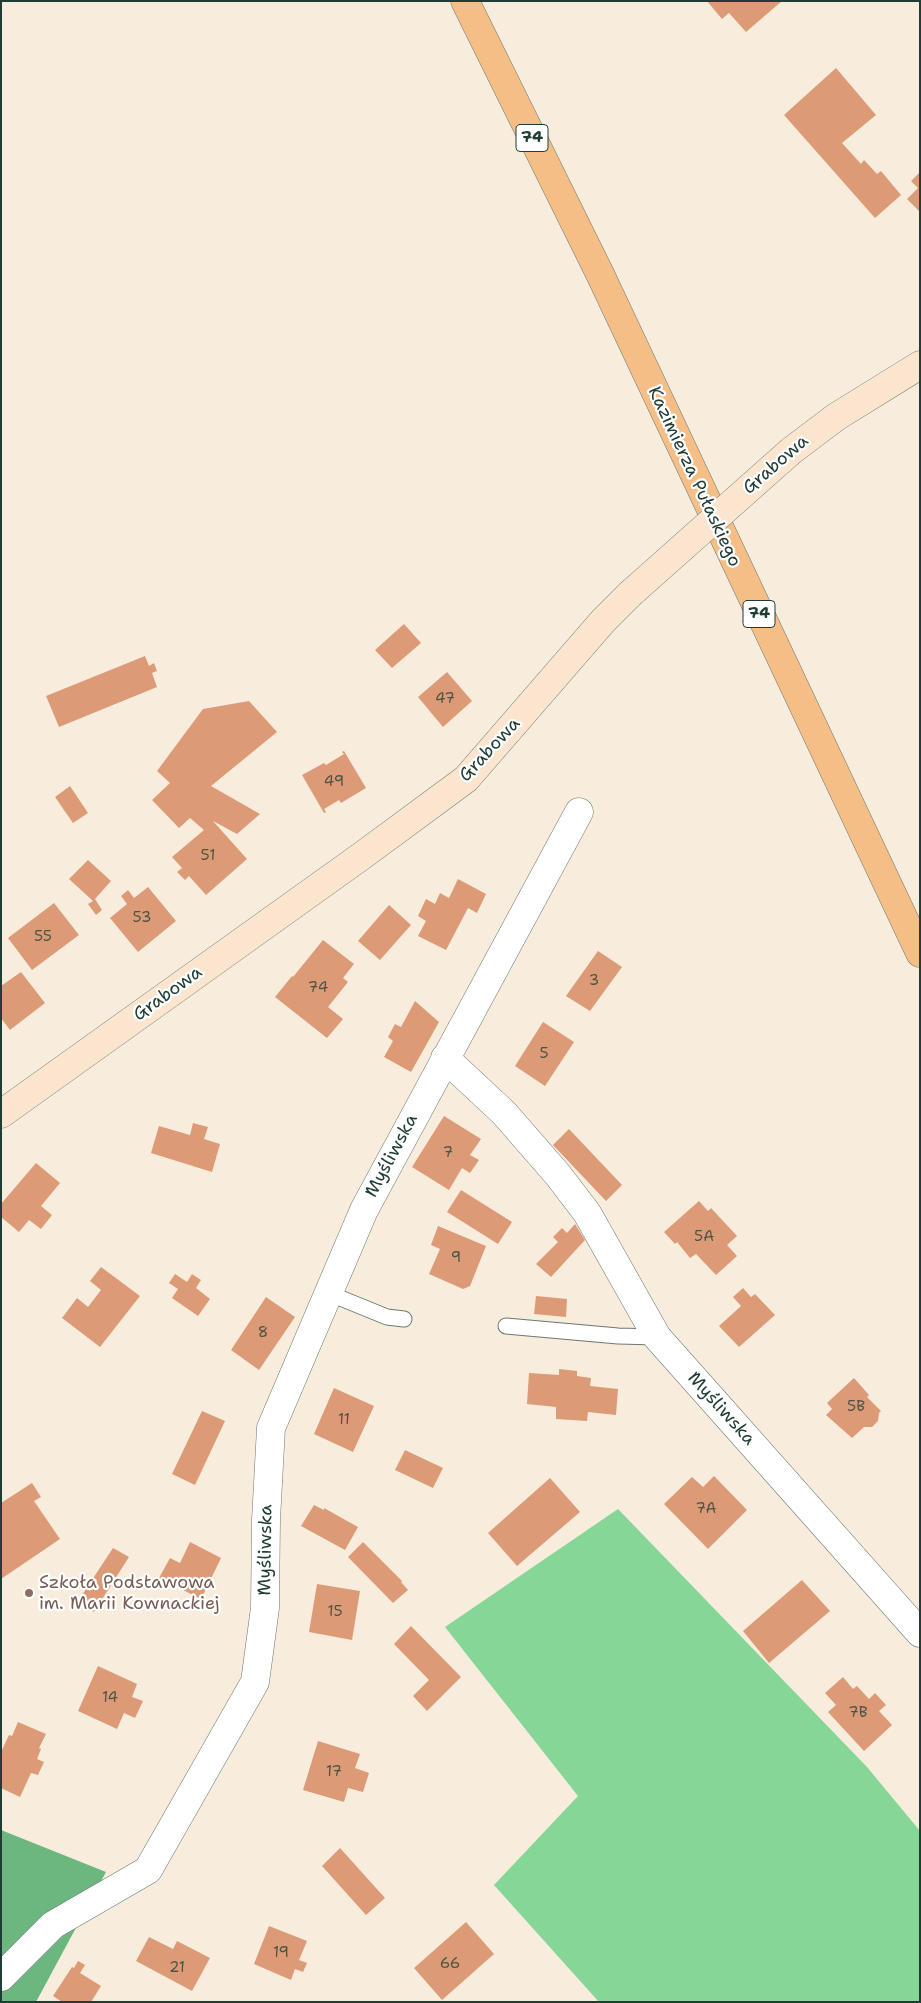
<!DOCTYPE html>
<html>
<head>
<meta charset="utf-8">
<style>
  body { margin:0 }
  #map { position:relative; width:921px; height:2003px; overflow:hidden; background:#f8ecdc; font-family:"Shantell Sans",sans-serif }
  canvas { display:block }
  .frame { position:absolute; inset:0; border:2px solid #1f3d34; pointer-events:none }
</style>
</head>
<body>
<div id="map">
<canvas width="921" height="2003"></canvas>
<div class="frame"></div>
</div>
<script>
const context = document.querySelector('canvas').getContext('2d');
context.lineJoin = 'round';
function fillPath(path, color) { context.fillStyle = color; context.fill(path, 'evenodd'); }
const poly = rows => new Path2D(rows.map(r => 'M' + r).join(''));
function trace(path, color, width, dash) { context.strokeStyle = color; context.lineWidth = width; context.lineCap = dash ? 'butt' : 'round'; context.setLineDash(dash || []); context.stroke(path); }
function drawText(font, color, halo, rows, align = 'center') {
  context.font = font + ' "Shantell Sans",sans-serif'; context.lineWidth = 4.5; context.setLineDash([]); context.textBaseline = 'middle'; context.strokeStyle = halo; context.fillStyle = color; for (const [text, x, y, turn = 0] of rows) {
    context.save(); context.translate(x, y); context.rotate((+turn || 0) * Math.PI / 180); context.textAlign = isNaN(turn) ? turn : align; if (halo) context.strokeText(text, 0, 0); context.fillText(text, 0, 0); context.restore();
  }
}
fillPath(poly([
  [618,1509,867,1767,920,1831,920,2002,599,2002,494,1885,578,1796,445,1627]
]), '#85d697');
fillPath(poly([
  [1,1830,106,1872,36,2002,1,2002]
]), '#6cb780');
fillPath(poly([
  [707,1,782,1,746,32,729,13,722,19],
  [836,68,876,115,842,143,861,164,864,160,877,174,881,171,901,195,875,218,784,115],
  [920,172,920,212,907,199,918,188,911,181],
  [404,624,421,643,392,668,375,650],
  [145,656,149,666,154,663,157,671,152,673,157,687,59,727,46,696],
  [447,672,472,701,443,727,418,697],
  [249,701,277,732,211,786,260,814,237,834,213,821,247,859,206,895,189,876,185,880,177,872,182,868,172,857,204,830,190,818,179,828,152,800,170,783,157,771,203,709],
  [344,751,366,788,341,803,339,800,324,809,326,812,324,813,302,775,324,763,326,765,344,754,342,752],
  [70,786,88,813,73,823,55,797],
  [88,860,111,881,95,899,102,910,96,915,88,904,93,901,69,879],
  [458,879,486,894,477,913,468,908,446,950,418,936,426,921,418,916,426,899,435,904,440,893,449,898],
  [148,887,176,921,138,952,110,918,127,904,121,896,128,890,134,898],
  [54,903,79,935,32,970,8,938],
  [389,905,411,925,380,960,358,941],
  [323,940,354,964,343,978,348,982,328,1007,343,1019,327,1038,275,997,292,976,293,977],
  [598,951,622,967,590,1011,566,996],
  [21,972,45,1003,10,1030,1,1018,1,986],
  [415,1001,439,1022,411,1072,384,1057,393,1041,388,1037,395,1024,401,1027],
  [543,1022,574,1042,545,1086,515,1066],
  [444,1116,481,1139,470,1155,479,1160,470,1173,462,1168,449,1190,412,1167],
  [193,1123,208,1127,204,1139,220,1144,212,1172,151,1153,159,1126,190,1135],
  [569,1129,622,1185,606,1201,553,1145],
  [36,1163,60,1183,41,1206,52,1215,41,1229,29,1220,19,1232,1,1217,1,1204],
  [461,1190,512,1222,498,1244,447,1212],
  [699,1201,708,1211,711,1208,737,1236,727,1245,737,1256,716,1275,696,1254,690,1258,677,1242,675,1244,664,1232],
  [575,1224,585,1240,551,1277,536,1264,558,1242,553,1237,562,1228,567,1233],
  [438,1226,486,1246,470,1286,463,1289,429,1274,440,1249,431,1245],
  [101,1267,140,1296,100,1347,62,1318,77,1298,88,1307,101,1290,90,1281],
  [175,1274,187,1282,192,1274,201,1280,196,1288,210,1299,198,1316,172,1298,178,1289,169,1283],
  [743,1288,751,1297,755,1294,775,1315,739,1347,719,1326,741,1306,733,1297],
  [536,1296,567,1299,566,1317,534,1314],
  [266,1297,295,1317,259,1370,231,1350],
  [559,1369,577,1371,577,1376,591,1378,590,1386,618,1389,616,1415,588,1412,587,1421,556,1419,556,1407,527,1404,529,1373,559,1375],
  [854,1378,869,1395,867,1397,881,1411,879,1413,878,1421,872,1427,864,1427,852,1438,826,1415,832,1409,827,1403],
  [334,1388,374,1406,353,1452,314,1434],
  [202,1411,225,1421,195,1485,172,1474],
  [405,1450,443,1468,433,1488,395,1470],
  [714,1476,747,1510,708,1549,664,1504,692,1477,703,1487],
  [550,1478,580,1512,517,1566,488,1533],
  [32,1483,41,1497,34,1501,60,1539,1,1579,1,1503],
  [314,1505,324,1510,324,1508,358,1527,345,1550,301,1526],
  [190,1542,221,1558,201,1599,159,1578,170,1558,180,1563],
  [363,1542,402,1581,401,1582,408,1590,393,1603,348,1557],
  [113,1548,129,1557,94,1612,78,1601],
  [802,1580,830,1611,769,1663,743,1631],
  [317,1584,360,1591,352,1640,309,1632],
  [411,1626,461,1677,427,1711,413,1696,429,1680,394,1644],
  [98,1666,137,1684,132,1697,143,1701,135,1718,124,1713,117,1729,78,1711],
  [843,1677,853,1689,857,1686,869,1699,875,1693,886,1705,879,1711,892,1725,864,1751,828,1712,836,1705,825,1693],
  [18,1722,46,1734,39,1748,41,1749,37,1759,44,1762,38,1775,31,1773,20,1797,1,1788,1,1752,9,1735,12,1736],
  [318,1741,360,1754,355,1768,369,1773,363,1792,348,1788,344,1802,303,1790],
  [340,1848,385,1898,366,1915,322,1866],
  [466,1922,494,1954,442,2000,414,1968],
  [269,1926,307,1941,299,1960,307,1963,303,1972,295,1969,291,1980,254,1964],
  [149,1937,173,1949,177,1941,210,1958,192,1991,136,1961],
  [78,1961,85,1965,80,1973,101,1986,91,2002,62,2002,53,1996,72,1967,74,1968]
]), '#dd9a77');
const lane = poly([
  [328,1293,387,1317,404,1319],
  [506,1326,618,1336,657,1337]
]);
const street = poly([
  [445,1058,504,1113,558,1175,587,1213,657,1337,920,1633],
  [1,1977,53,1925,148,1870,255,1682,265,1608,266,1520,271,1428,364,1210,579,812]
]);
const secondary = poly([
  [791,451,836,417,920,365],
  [1,1114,363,855,466,779,603,621,630,594]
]);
const primary = poly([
  [465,1,600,274,920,953]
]);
trace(lane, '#6b7a6f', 17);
trace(street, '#6b7a6f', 29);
trace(secondary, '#6b7a6f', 29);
trace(primary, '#6b7a6f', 29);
trace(lane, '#fff', 15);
trace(street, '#fff', 28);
trace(secondary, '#fbe5cf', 28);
trace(primary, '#f6be87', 28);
const secondaryBridge = poly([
  [630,594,791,451]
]);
trace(secondaryBridge, '#6b7a6f', 29, []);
trace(secondaryBridge, '#fbe5cf', 28);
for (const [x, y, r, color] of [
  [29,1593,5,"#8d6e63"]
]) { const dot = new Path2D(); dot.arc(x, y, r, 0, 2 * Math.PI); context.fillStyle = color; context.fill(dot); trace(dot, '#fff', 2); }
drawText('15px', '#4e5445', null, [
  ["47",445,699],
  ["49",334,782],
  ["51",208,856],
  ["53",142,918],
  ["55",43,937],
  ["3",594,981],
  ["74",318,988],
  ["5",544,1054],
  ["7",448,1153],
  ["5A",704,1237],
  ["9",456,1258],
  ["8",263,1333],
  ["5B",856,1407],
  ["11",344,1420],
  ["7A",706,1509],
  ["15",335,1612],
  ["14",110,1698],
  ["7B",858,1713],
  ["17",334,1772],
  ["19",281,1953],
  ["66",450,1964],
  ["21",177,1968]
]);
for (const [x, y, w] of [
  [532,138,32],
  [759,614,32]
]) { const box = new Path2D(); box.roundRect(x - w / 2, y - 13.5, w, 27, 4); context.fillStyle = '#fff'; context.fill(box); trace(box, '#1f3d34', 1); }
drawText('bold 16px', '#1f3d34', null, [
  ["74",532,138],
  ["74",759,614]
]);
drawText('18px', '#1f3d34', '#fff', [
  ["Grabowa",776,465,-41],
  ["Kazimierza Pułaskiego",694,477,65],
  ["Grabowa",490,750,-47],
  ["Grabowa",168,994,-36],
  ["Myśliwska",392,1156,-62],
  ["Myśliwska",721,1409,48],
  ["Myśliwska",266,1550,-89]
]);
drawText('18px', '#785e54', '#fff', [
  ["Szkoła Podstawowa",39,1583],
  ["im. Marii Kownackiej",39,1604]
], 'left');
</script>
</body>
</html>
